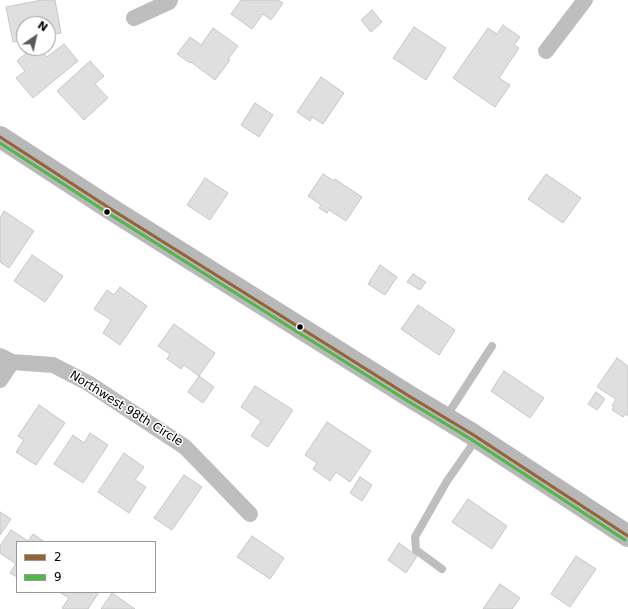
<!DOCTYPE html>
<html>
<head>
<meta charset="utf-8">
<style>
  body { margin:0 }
  #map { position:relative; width:628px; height:609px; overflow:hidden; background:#fff; font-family:"DejaVu Sans",sans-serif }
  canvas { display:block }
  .legend { position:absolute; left:16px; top:541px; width:140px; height:52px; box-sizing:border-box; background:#fff; border:1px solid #999; margin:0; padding:5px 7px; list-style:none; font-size:12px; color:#000 }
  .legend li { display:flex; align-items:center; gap:8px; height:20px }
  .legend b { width:20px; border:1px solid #999 }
  .north { position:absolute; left:16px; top:16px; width:40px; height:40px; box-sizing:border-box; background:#fff; border:1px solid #999; border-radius:50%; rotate:34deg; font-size:11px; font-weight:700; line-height:16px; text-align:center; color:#000 }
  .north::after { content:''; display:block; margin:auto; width:14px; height:18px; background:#595959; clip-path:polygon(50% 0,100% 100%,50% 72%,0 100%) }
</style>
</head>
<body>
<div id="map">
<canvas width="628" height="609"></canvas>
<ul class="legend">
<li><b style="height:5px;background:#956338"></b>2</li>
<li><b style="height:5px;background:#50b848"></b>9</li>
</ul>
<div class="north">N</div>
</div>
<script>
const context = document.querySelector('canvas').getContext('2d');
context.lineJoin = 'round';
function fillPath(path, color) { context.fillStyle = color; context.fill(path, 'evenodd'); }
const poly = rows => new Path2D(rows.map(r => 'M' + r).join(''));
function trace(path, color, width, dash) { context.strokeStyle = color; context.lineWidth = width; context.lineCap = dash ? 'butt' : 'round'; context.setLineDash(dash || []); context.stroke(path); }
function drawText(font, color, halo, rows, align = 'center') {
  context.font = font + ' "DejaVu Sans",sans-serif'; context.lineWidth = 3; context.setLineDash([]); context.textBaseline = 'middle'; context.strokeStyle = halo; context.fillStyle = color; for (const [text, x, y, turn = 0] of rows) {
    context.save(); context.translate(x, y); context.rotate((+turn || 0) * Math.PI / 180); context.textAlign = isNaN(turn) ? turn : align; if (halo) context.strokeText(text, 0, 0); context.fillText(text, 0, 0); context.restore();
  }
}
const building = poly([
  [42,0,55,0,61,33,48,35,48,24,24,24,24,40,13,42,6,7,42,0],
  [241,0,278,0,283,3,271,20,263,14,252,29,231,14,241,0],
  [372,10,382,22,371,32,361,20,372,10],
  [503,25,520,37,514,45,519,48,499,78,510,85,495,107,453,78,488,28,497,34,503,25],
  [414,27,446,48,426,80,393,58,414,27],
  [213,28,238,46,228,59,230,60,215,80,191,62,190,63,177,54,190,37,201,45,213,28],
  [64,44,78,61,33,98,16,78,25,71,17,61,32,48,39,48,47,57,64,44],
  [90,61,104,76,95,84,108,98,84,120,57,91,90,61],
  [321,77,344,93,323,124,312,117,310,121,297,112,321,77],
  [255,103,273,115,259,137,241,125,255,103],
  [323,174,334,181,335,179,362,197,346,221,329,210,327,213,319,208,321,205,308,196,323,174],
  [546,174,581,198,563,223,528,199,546,174],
  [205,178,228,193,210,220,187,205,205,178],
  [4,211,34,231,9,268,0,262,0,218,4,211],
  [32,255,63,276,45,302,14,281,32,255],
  [380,265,397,277,385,295,368,284,380,265],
  [413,274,426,282,420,290,407,282,413,274],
  [120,287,147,306,120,345,103,333,111,320,94,309,107,290,114,295,120,287],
  [418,305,455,330,439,355,401,329,418,305],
  [174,324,215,353,199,376,184,365,181,369,167,359,170,354,158,346,174,324],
  [617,358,628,366,628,416,625,414,623,417,612,410,614,407,612,406,616,399,597,387,617,358],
  [504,371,544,398,530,418,491,391,504,371],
  [199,376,214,387,203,403,188,392,199,376],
  [255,386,293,410,268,447,251,436,261,421,241,407,255,386],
  [596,392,605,399,597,410,588,404,596,392],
  [39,405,65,423,36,465,16,452,24,440,18,436,39,405],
  [327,422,371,451,350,482,336,472,330,481,313,469,317,463,305,455,327,422],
  [90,433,108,445,83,483,54,464,73,435,84,443,90,433],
  [124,453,144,467,135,480,146,487,129,513,98,492,124,453],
  [184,475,202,487,172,530,154,518,184,475],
  [360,477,372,485,362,501,350,493,360,477],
  [468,499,507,526,492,549,452,522,468,499],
  [0,512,11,519,0,535,0,512],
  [11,530,28,541,33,534,45,542,17,542,17,577,10,573,16,564,0,553,0,546,11,530],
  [252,536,284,558,270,579,237,557,252,536],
  [399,543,417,556,406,573,388,560,399,543],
  [576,556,596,569,570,607,551,594,576,556],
  [500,584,520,598,512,609,483,609,500,584],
  [59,592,99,592,88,609,64,609,62,608,69,598,59,592],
  [112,593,135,609,101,609,112,593]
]);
fillPath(building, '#dfdfdf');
trace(building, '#c7c7c7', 1);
trace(poly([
  [446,417,492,346],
  [442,569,416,550,415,537,447,481,477,438]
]), '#bebebe', 8);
trace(poly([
  [134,18,169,2,170,0],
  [546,51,585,0],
  [0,356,12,362,53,365,88,383,185,447,250,514],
  [0,380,12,362]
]), '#bebebe', 16);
trace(poly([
  [0,137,114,211,409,396,472,434,628,536]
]), '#b8b8b8', 22);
trace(poly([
  [0,137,114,211,409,396,472,434,628,536]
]), '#956338', 3);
trace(poly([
  [0,143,111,215,406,400,469,438,625,540]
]), '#50b848', 3);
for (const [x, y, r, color] of [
  [107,212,3.5,"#000"],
  [300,327,3.5,"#000"]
]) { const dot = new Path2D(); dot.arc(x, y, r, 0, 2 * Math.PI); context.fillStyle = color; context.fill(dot); trace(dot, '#fff', 1.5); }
drawText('12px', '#000', '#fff', [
  ["Northwest 98th Circle",126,409,32]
]);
</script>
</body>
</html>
